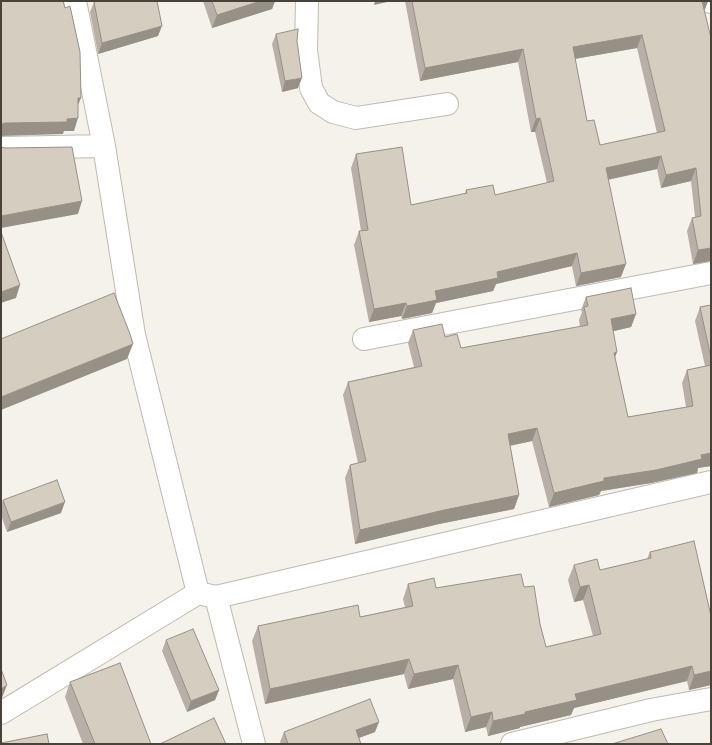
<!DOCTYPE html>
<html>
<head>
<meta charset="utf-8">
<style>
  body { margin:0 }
  #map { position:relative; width:712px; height:745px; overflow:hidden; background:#f5f2eb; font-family:Manrope,sans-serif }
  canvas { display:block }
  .frame { position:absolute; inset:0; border:2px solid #494239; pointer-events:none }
</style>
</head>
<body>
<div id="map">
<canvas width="712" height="745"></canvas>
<div class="frame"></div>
</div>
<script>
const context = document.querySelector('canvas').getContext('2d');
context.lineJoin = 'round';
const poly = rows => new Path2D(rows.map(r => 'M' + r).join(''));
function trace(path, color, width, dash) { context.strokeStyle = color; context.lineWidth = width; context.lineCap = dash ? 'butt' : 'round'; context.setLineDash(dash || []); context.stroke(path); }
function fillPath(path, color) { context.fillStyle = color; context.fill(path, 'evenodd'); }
const minor = poly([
  [307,1,306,50,311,88,319,103,333,112,356,118,447,104],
  [710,1,711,2],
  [1,148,104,146],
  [364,339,711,273],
  [198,593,216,597,711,482],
  [216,597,254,744],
  [1,713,198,593,134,335,104,146,75,1],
  [512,744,651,710,711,699]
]);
trace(minor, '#c0b9ae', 24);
trace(minor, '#fff', 22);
fillPath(poly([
  [203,1,275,1,272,9,212,28],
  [405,1,708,1,704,11,711,261,693,264,687,231,692,218,695,217,691,181,661,188,657,169,608,180,621,277,576,286,572,266,496,284,493,291,436,303,432,313,402,319,401,316,369,322,354,245,359,231,361,231,351,168,356,154,411,205,465,194,466,190,495,195,547,183,535,132,531,132,518,62,420,81],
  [637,48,657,133,600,145,587,121,575,59],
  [94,2,158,36,98,54,90,12],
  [276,34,298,88,282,92,272,44],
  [586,297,636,314,631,327,613,331,615,358,628,417,686,407,682,383,687,370,705,366,695,321,700,307,711,305,711,466,698,468,697,473,651,483,601,491,599,495,549,507,532,441,510,446,519,495,514,509,439,524,355,544,345,478,350,465,358,463,343,395,348,382,414,367,408,343,413,330,445,337,461,348,580,327,579,320,582,312,581,310],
  [3,500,61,513,7,532,1,515,1,505],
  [650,552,711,685,689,690,687,681,574,708,571,715,520,727,520,728,488,736,486,727,465,732,453,679,408,689,404,674,265,704,252,641,258,626,360,617,405,607,403,599,408,584,436,588,524,587,540,624,546,647,593,636,583,600,574,602,568,580,574,565,600,570,647,559],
  [166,640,219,690,215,700,187,712,162,651],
  [70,682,151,744,83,744,65,697],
  [284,732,375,732,359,738,361,744,281,744,280,742]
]), '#b8b0a6');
fillPath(poly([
  [261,1,275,1,272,9,212,28,217,15],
  [375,1,392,1,374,5],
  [702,1,708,1,704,12],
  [162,26,158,36,98,54,102,43],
  [642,35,637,48,568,60,573,47],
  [523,49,518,62,420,81,425,68],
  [302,78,298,88,282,92,285,81],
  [78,98,81,98,76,110],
  [78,118,74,131,64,131,63,134,1,136,1,124,5,123],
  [540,118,535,132,531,132,536,119],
  [661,156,657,169,601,181,606,168],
  [696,168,691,181,661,188,666,175],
  [82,201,78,214,1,228,1,216],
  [711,248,711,261,693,264,698,250],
  [577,253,572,266,496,284,493,291,436,303,432,313,402,319,407,306,435,291,497,272],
  [626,264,621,277,576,286,581,273],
  [20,285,16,298,1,303,1,292],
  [406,303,401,316,369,322,374,309],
  [636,314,631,327,606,333,611,319],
  [133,344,127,359,1,410,1,397],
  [617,352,612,366,614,353],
  [537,428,532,441,503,447,508,434],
  [711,453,711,466,698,468,697,473,651,483,601,491,599,495,549,507,554,493,604,478,701,455],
  [519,495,514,509,439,524,355,544,360,530,444,510],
  [65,502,61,513,7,532,11,522],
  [589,585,583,600,574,602,580,587],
  [409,659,404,674,265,704,270,689],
  [458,665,453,679,408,689,414,674],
  [692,666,687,681,574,708,571,715,520,727,520,728,488,736,493,721,525,712,575,694],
  [711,671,711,685,689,690,694,675],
  [7,685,2,698,1,699,1,689],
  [219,690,215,700,187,712,191,701],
  [492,712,486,727,465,732,471,717],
  [379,722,375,732,353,740,356,730]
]), '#969087');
const building = poly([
  [1,1,63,1,65,8,70,6,80,52,81,98,78,98,78,118,67,119,67,122,5,123,1,124,1,1],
  [98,1,157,1,162,26,102,43,94,2,98,1],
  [212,1,261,1,217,15,212,1],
  [412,1,702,1,711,38,711,248,698,250,692,218,701,216,696,168,666,175,661,156,606,168,626,264,581,273,577,253,497,272,498,278,435,291,437,300,407,306,406,303,374,309,359,231,368,230,356,154,402,147,411,205,467,193,466,190,493,185,495,195,554,181,540,118,536,119,523,49,425,68,412,1],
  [642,35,665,131,600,145,594,120,587,121,573,47,642,35],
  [298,29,297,41,302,78,285,81,276,34,298,29],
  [1,147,5,148,72,147,82,201,1,216,1,147],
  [1,232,20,285,1,292,1,232],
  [631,288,636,314,611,319,617,352,614,353,628,417,693,406,687,370,711,365,711,453,701,455,702,459,656,470,604,478,604,481,554,493,537,428,508,434,519,495,444,510,360,530,350,465,366,461,348,382,422,366,413,330,442,324,445,337,457,334,461,348,588,325,584,307,588,306,586,297,631,288],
  [114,293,130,334,133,344,1,397,1,339,114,293],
  [711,305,711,358,700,307,711,305],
  [57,480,65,502,11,522,3,500,57,480],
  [694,541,711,616,711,671,694,675,692,666,575,694,577,700,525,712,525,714,493,721,492,712,471,717,458,665,414,674,409,659,270,689,258,626,358,605,360,617,413,606,408,584,434,578,436,588,521,574,524,587,534,586,540,624,546,647,601,634,589,585,580,587,574,565,597,559,600,570,651,558,650,552,694,541],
  [193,629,219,690,191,701,166,640,193,629],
  [120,663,151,744,95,744,70,682,120,663],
  [1,669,7,685,1,689,1,669],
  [370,699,379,722,356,730,361,744,288,744,284,732,370,699],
  [214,718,226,744,160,744,214,718],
  [661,729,668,744,612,744,661,729],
  [47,734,49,744,1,744,1,743,47,734]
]);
fillPath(building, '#d6cdc1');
trace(building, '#969087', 1);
</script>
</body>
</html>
